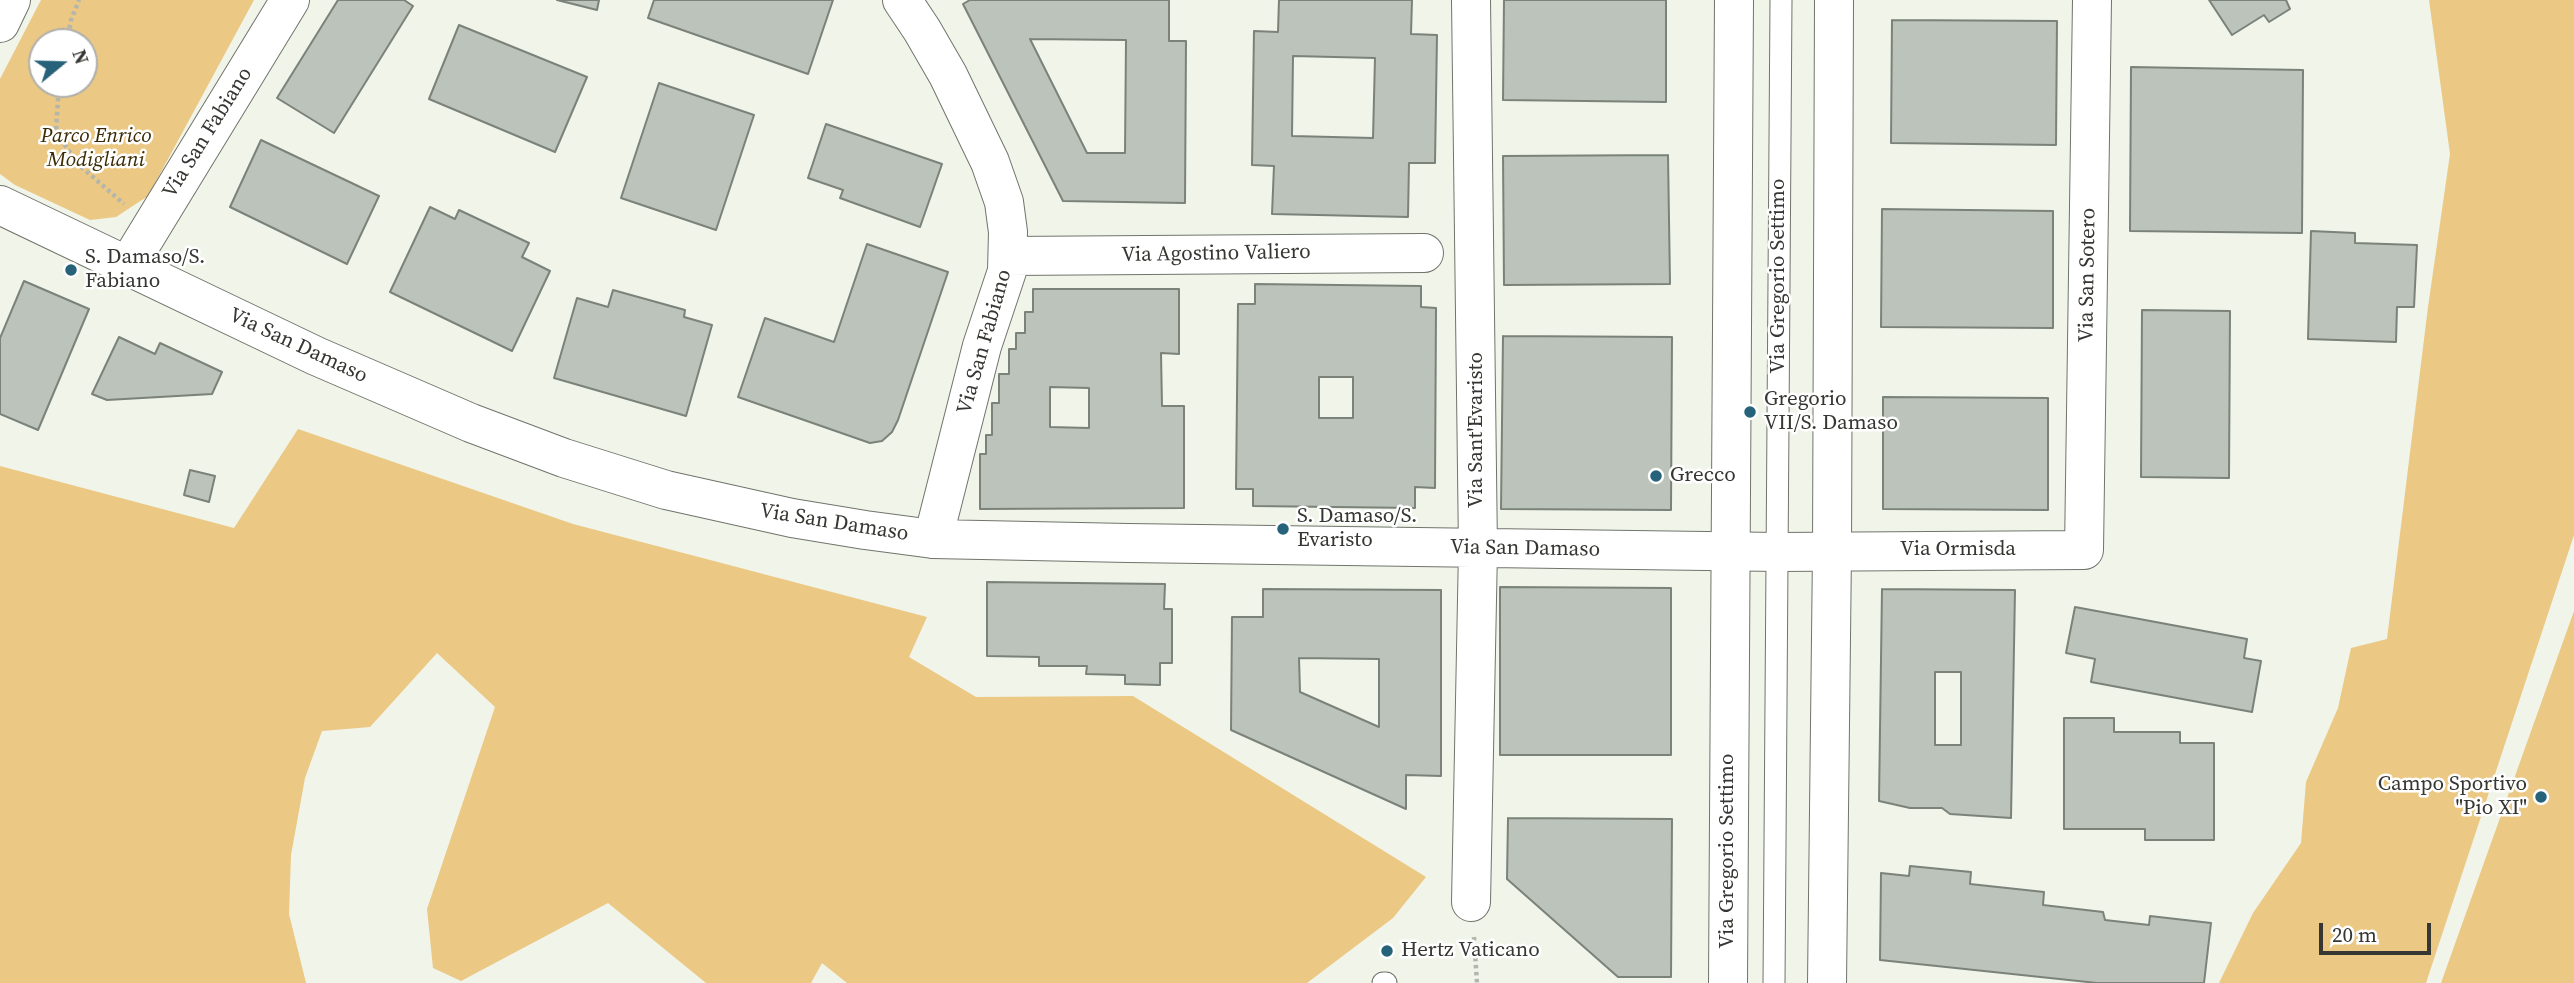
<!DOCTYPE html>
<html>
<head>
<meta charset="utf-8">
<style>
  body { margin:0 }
  #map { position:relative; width:2574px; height:983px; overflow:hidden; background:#f0f4e9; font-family:"Source Serif 4",serif }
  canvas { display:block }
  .north { position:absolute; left:28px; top:28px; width:70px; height:70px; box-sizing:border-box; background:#fff; border:2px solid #afafad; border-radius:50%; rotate:71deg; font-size:19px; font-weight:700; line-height:28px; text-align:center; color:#363733 }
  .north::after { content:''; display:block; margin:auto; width:24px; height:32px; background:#266279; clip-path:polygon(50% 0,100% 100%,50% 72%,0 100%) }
  .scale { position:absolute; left:2319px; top:923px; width:112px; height:32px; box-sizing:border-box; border:4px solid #363733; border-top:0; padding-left:9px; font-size:21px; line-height:24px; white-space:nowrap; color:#363733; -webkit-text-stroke:5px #fff; paint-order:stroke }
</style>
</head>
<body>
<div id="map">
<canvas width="2574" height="983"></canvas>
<div class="north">N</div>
<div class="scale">20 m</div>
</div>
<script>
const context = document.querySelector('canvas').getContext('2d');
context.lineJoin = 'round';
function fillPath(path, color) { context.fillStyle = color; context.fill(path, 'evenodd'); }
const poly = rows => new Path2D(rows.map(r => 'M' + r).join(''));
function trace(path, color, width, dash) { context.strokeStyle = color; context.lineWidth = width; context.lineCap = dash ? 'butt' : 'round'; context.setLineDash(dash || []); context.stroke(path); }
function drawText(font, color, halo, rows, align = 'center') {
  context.font = font + ' "Source Serif 4",serif'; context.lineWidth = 5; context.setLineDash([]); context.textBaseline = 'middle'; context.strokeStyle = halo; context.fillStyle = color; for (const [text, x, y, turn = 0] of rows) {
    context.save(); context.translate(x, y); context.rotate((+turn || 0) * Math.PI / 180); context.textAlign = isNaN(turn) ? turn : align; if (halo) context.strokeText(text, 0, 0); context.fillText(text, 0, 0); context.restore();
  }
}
fillPath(poly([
  [41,0,254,0,148,196,116,217,90,220,15,185,0,174,0,79],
  [42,42,84,42,84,84,42,84],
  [2429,0,2574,0,2574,535,2426,983,2219,983,2253,913,2301,843,2306,782,2338,708,2351,648,2387,639,2428,307,2450,154],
  [298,429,573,524,927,617,909,657,976,697,1133,696,1426,877,1393,918,1307,983,847,983,822,963,811,983,706,983,608,903,461,981,433,968,427,909,495,707,437,653,370,727,322,731,305,778,291,855,289,914,306,983,0,983,0,466,234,528],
  [2574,611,2574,983,2441,983]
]), '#ebc883');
const building = poly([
  [338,0,404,0,413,6,334,133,277,98,338,0],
  [557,0,599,0,597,10,557,0],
  [654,0,833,0,808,74,648,18,654,0],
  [970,0,1169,0,1169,41,1186,41,1185,203,1063,201,963,4,970,0],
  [1030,39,1126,40,1125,153,1087,153,1030,39],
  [1279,0,1412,0,1411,34,1437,35,1435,163,1409,163,1408,217,1272,214,1274,166,1252,165,1254,31,1278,32,1279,0],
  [1293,56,1375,58,1373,138,1292,136,1293,56],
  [1504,0,1666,0,1666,102,1503,100,1504,0],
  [2209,0,2286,0,2290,9,2269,22,2264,15,2232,35,2209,0],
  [1892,20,2057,21,2056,145,1891,143,1892,20],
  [459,25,587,77,555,152,429,99,459,25],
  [2131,67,2303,70,2302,233,2130,231,2131,67],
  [659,83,754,115,716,230,621,198,659,83],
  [826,124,942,164,920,227,840,198,843,190,808,178,826,124],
  [261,140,379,196,347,264,230,207,261,140],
  [1668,155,1670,284,1504,285,1503,156,1668,155],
  [430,207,455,219,459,210,529,243,522,257,550,271,512,351,390,292,430,207],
  [1882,209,2053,211,2053,328,1881,327,1882,209],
  [2311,231,2355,233,2355,243,2417,245,2414,307,2397,307,2396,342,2308,339,2311,231],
  [867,244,948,272,898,420,892,432,882,441,870,443,738,397,765,318,834,342,867,244],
  [24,281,89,309,38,430,0,414,0,338,24,281],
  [1255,284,1421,286,1421,307,1436,308,1435,488,1415,487,1415,508,1253,506,1253,489,1236,489,1238,304,1255,304,1255,284],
  [1319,377,1353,377,1353,418,1319,418,1319,377],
  [1033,289,1179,289,1179,354,1161,353,1162,406,1184,406,1184,508,980,509,980,454,986,454,986,435,992,435,992,403,999,403,999,374,1009,374,1009,349,1016,349,1016,333,1025,333,1025,312,1033,312,1033,289],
  [1050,387,1089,388,1089,428,1050,427,1050,387],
  [613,290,685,310,684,317,712,325,686,416,554,378,577,298,608,307,613,290],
  [2142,310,2230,311,2229,478,2141,477,2142,310],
  [1503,336,1672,337,1671,510,1501,509,1503,336],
  [119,337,155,354,160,343,222,372,212,394,107,400,92,394,119,337],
  [1883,397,2048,398,2048,510,1883,509,1883,397],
  [190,470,215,476,209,502,184,495,190,470],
  [987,582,1165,584,1164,609,1172,609,1172,663,1160,663,1160,685,1125,684,1125,675,1086,674,1087,666,1039,666,1039,657,987,656,987,582],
  [1500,587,1671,588,1671,755,1500,755,1500,587],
  [1263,589,1441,590,1441,776,1406,775,1406,809,1231,730,1232,617,1263,617,1263,589],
  [1299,658,1379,659,1379,727,1300,692,1299,658],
  [1882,589,2015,590,2011,818,1950,814,1942,808,1910,808,1879,801,1882,589],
  [1935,672,1961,672,1961,745,1935,745,1935,672],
  [2075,607,2247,639,2244,658,2261,661,2252,712,2091,682,2095,659,2066,653,2075,607],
  [2064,718,2114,718,2114,732,2180,732,2180,743,2214,743,2214,840,2145,840,2145,829,2064,829,2064,718],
  [1508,818,1672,819,1671,977,1618,977,1507,879,1508,818],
  [1910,866,1971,872,1970,884,2044,892,2043,905,2103,912,2105,920,2149,925,2150,916,2211,923,2204,983,2097,983,1880,960,1881,873,1909,876,1910,866]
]);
fillPath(building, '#bbc3bb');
trace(building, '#7a827a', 2);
const lane = poly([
  [1383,983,1386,983],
  [1774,983,1781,0]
]);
const street = poly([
  [902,0,922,30,948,75,990,162,1004,202,1008,232,1007,271,982,346,933,539],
  [1471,0,1478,549,1471,902],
  [0,23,11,0],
  [0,205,316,356,471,423,564,458,666,490,792,518,865,530,933,539,1128,543,1778,552,2084,550,2092,0],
  [1009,256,1424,253],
  [127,267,290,0]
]);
const primary = poly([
  [1728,983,1734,0],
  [1827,983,1832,551,1834,0]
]);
trace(lane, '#70746b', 23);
trace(street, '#70746b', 40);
trace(primary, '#70746b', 40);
trace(poly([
  [67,42,71,20,79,0],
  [59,84,56,132,78,164,124,204],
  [1474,937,1477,983]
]), '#b3b6ad', 4.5, [3.5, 3.5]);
trace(lane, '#fff', 21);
trace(street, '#fff', 38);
trace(primary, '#fff', 38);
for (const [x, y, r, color] of [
  [71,270,7,"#266279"],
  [1750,412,7,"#266279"],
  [1656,476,7,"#266279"],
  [1283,529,7,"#266279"],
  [2541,797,7,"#266279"],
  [1387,951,7,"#266279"]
]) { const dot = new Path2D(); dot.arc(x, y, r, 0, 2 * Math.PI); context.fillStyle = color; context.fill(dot); trace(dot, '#fff', 2.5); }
drawText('21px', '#363733', '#fff', [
  ["Via San Fabiano",208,133,-58],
  ["Via Agostino Valiero",1216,254,-1],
  ["Via San Sotero",2088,275,-89],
  ["Via Gregorio Settimo",1779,276,-90],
  ["Via San Fabiano",985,342,-74],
  ["Via San Damaso",298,346,25],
  ["Via Sant'Evaristo",1477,430,-90],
  ["Via San Damaso",834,523,9],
  ["Via San Damaso",1525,549,1],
  ["Via Ormisda",1958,550],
  ["Via Gregorio Settimo",1728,851,-90]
]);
drawText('italic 21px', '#3a2902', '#fff', [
  ["Parco Enrico",96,137],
  ["Modigliani",96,161]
]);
drawText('21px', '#363733', '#fff', [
  ["S. Damaso/S.",85,258],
  ["Fabiano",85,282],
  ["Gregorio",1764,400],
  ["VII/S. Damaso",1764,424],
  ["Grecco",1670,476],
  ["S. Damaso/S.",1297,517],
  ["Evaristo",1297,541],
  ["Campo Sportivo",2527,785,"right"],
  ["\"Pio XI\"",2527,809,"right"],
  ["Hertz Vaticano",1401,951]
], 'left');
</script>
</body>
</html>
